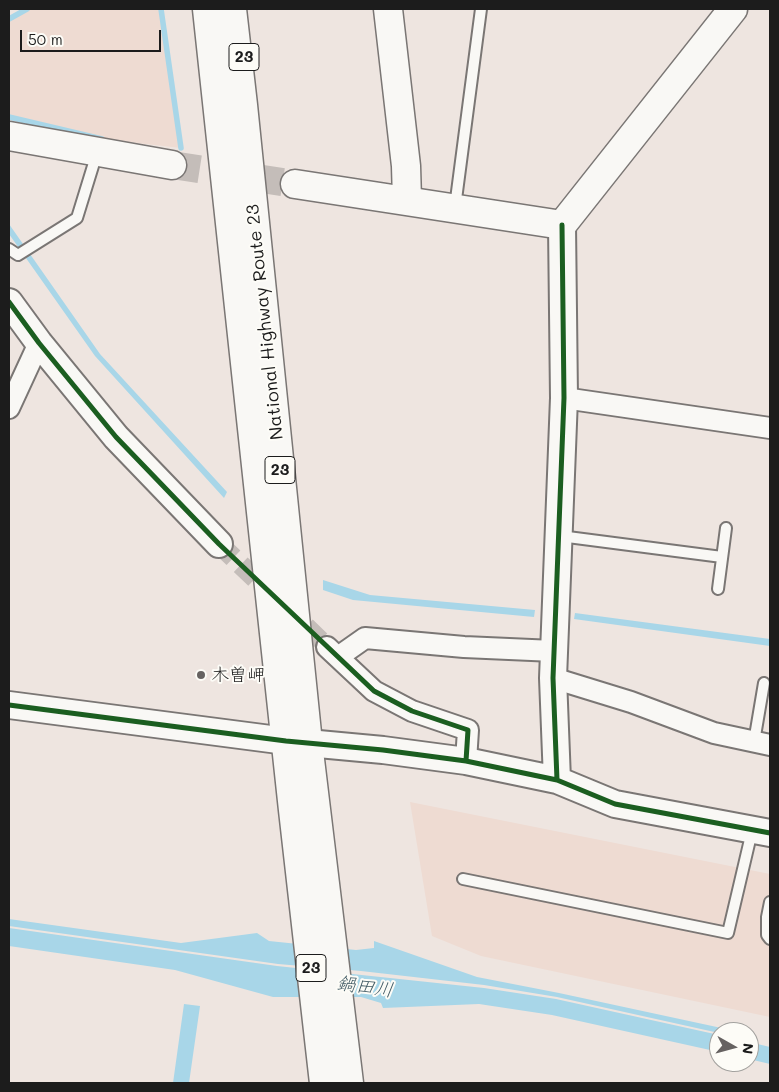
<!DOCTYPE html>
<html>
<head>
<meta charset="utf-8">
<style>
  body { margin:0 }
  #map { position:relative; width:779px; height:1092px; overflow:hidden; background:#eee5e0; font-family:Mali,sans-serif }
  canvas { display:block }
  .frame { position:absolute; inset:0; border:10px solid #1c1c1c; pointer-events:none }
  .north { position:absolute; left:709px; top:1022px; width:50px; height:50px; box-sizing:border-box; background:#fdfcf7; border:1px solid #a3a29f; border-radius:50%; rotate:97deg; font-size:14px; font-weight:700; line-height:20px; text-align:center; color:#1c1c1c }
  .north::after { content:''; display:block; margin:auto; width:18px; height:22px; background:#666261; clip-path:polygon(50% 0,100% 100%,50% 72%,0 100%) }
  .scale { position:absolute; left:20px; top:30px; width:141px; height:22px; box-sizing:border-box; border:2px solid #1c1c1c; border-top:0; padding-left:6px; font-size:15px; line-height:18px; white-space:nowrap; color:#1c1c1c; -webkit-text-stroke:4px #fdfcf7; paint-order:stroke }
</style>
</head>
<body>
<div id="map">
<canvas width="779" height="1092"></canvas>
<div class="frame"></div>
<div class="north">N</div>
<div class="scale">50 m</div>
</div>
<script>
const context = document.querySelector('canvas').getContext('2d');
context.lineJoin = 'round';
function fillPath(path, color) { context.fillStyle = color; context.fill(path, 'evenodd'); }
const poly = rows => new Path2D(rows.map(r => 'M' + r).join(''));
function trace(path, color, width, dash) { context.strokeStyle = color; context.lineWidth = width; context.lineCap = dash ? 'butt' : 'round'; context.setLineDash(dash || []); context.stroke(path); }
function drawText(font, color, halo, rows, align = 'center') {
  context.font = font + ' Mali,"Klee One",sans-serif'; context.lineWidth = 4; context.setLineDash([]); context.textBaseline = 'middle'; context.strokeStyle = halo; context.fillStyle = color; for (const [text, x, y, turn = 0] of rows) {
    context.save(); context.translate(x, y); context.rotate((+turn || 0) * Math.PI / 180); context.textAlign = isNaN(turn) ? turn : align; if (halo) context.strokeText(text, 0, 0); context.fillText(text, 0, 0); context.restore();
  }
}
fillPath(poly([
  [27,9,161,9,181,148,102,139,9,117,9,19],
  [410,802,770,874,770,1017,481,956,432,936]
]), '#eedbd2');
fillPath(poly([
  [9,224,100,354,227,492,224,498,95,356,9,234],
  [323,580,370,595,535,610,534,617,353,600,323,590],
  [575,613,770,639,770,646,574,619],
  [9,919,181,943,257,933,269,941,356,950,374,948,374,941,477,977,559,993,740,1032,719,1032,719,1033,557,997,484,985,361,971,278,964,9,926],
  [9,928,277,966,484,988,556,999,719,1035,719,1052,552,1015,479,1004,383,1008,381,1003,361,997,273,997,175,970,9,946],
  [184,1004,200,1006,189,1083,173,1083],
  [749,1042,770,1047,770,1064,749,1059]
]), '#a8d6e8');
trace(poly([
  [161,9,181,148],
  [9,19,27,9],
  [9,117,102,139]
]), '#a8d6e8', 5.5);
trace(poly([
  [219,544,327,647]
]), '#c4bdb9', 20, [20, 10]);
trace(poly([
  [172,165,295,184]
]), '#c4bdb9', 28, [28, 14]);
const service = poly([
  [455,207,481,9],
  [9,249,18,255,77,218,97,153],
  [560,536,722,557],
  [718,589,726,528],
  [754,742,764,683],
  [463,879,728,933,752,831],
  [770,902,767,917,767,935,770,939]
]);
const minor = poly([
  [564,398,770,428],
  [9,408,39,343],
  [327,647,374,691,412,711,468,730,466,761],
  [338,657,365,638,464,647,554,651],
  [553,678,631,702,714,733,770,745]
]);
const tertiary = poly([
  [9,302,39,343,116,437,219,544],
  [9,705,286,741,383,750,466,761,557,780,615,804,770,833],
  [557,780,553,678,564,398,562,225]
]);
const secondary = poly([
  [9,136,172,165],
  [295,184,562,225,733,9]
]);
const trunk = poly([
  [207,9,293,810,324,1083],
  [232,9,243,105,308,743,349,1083],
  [388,9,406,166,407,200]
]);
trace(service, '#7a7674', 14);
trace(minor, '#7a7674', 24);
trace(tertiary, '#7a7674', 30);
trace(secondary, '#7a7674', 31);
trace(trunk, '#7a7674', 31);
trace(service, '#f9f8f5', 10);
trace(minor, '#f9f8f5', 20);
trace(tertiary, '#f9f8f5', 26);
trace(secondary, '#f9f8f5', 28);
trace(trunk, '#f9f8f5', 28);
trace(poly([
  [9,302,39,343,116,437,219,544,374,691,412,711,468,730,466,761],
  [9,705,286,741,383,750,466,761,557,780,615,804,770,833],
  [557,780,553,678,564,398,562,225]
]), '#1b5e20', 5);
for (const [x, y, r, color] of [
  [201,675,5,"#666261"]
]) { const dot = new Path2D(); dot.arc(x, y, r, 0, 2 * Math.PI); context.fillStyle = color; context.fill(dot); trace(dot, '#fdfcf7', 2); }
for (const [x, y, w] of [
  [244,57,30],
  [280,470,30],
  [311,968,30]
]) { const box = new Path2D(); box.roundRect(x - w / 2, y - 13.5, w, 27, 4); context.fillStyle = '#fdfcf7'; context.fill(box); trace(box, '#1c1c1c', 1); }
drawText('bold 16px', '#1c1c1c', null, [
  ["23",244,57],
  ["23",280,470],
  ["23",311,968]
]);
drawText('18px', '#1c1c1c', '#fdfcf7', [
  ["National Highway Route 23",265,322,-96]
]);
drawText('18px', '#1c1c1c', '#fdfcf7', [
  ["木曽岬",211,675]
], 'left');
drawText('italic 19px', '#425b65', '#fdfcf7', [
  ["鍋田川",365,987,8]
]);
</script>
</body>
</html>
